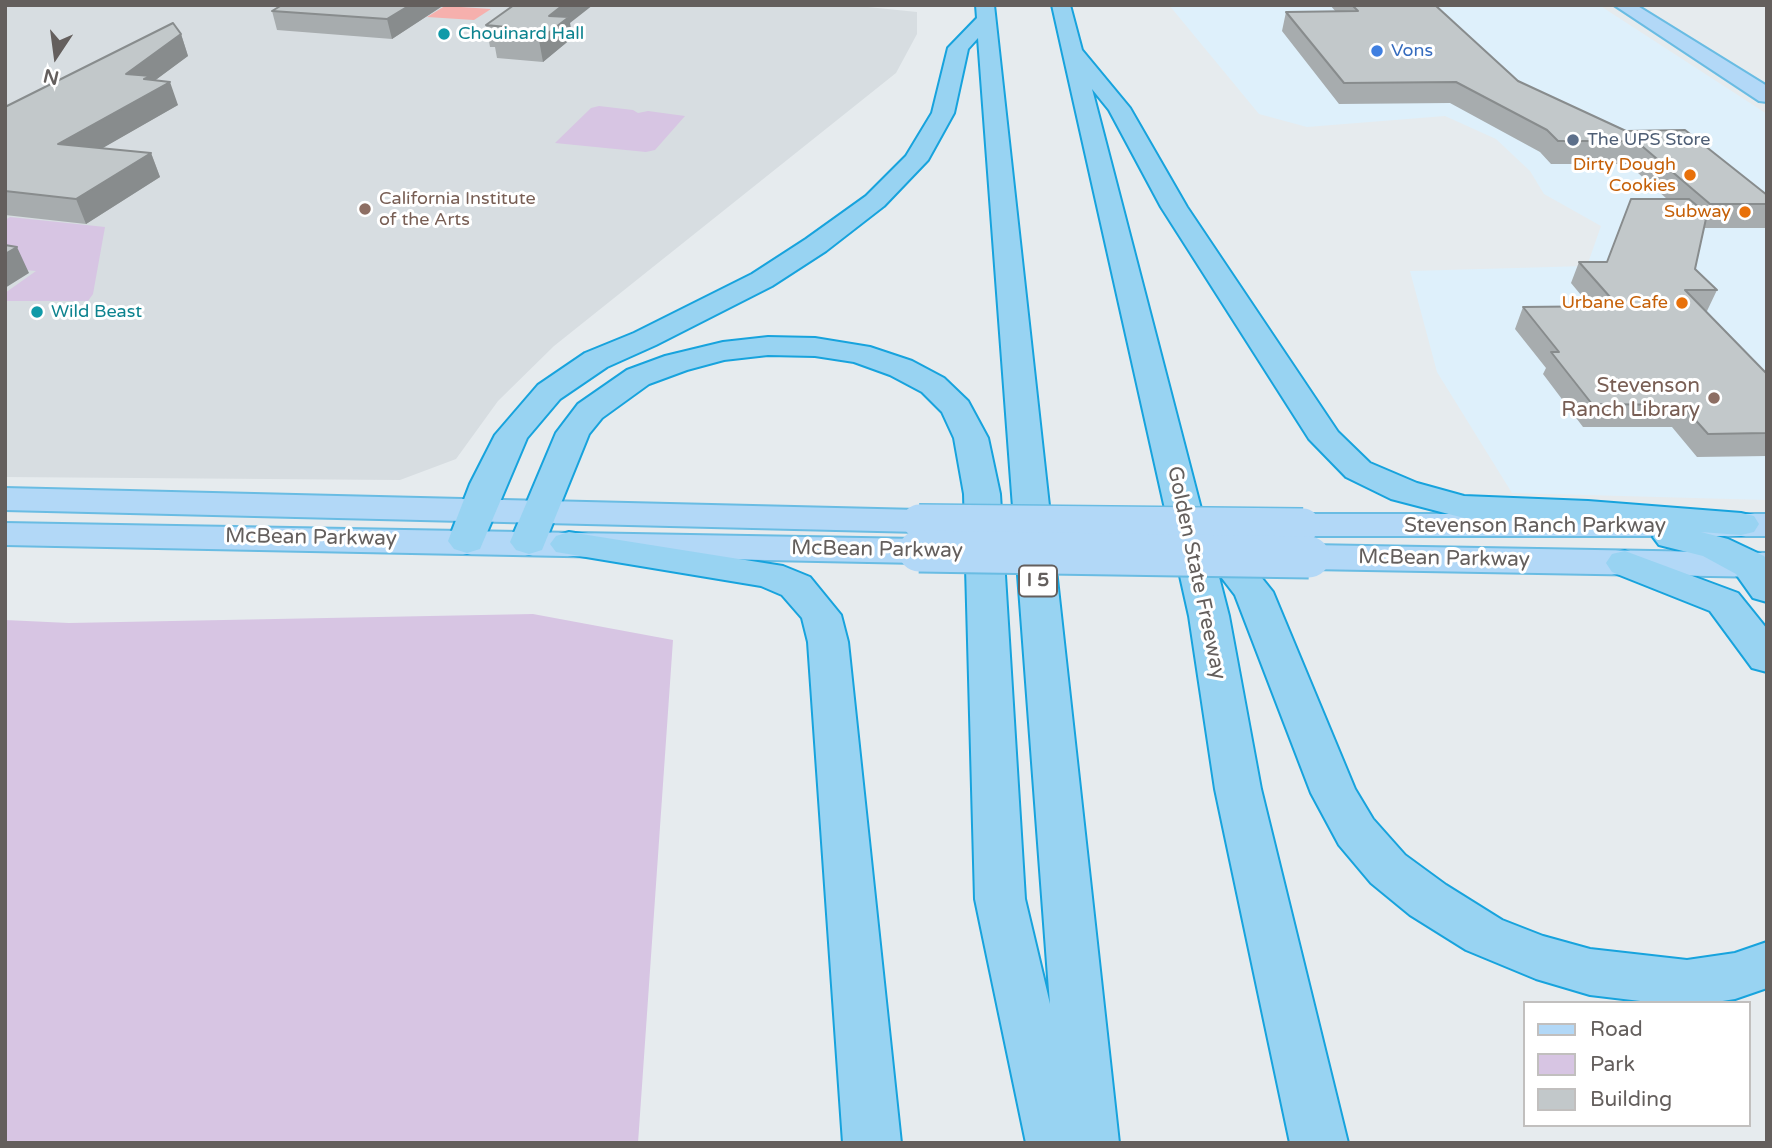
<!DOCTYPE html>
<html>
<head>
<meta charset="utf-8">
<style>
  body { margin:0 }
  #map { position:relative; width:1772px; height:1148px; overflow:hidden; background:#e6ebee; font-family:"Varela Round",sans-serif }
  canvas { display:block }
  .frame { position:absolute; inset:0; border:7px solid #645f5d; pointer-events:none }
  .legend { position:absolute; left:1523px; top:1001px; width:228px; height:126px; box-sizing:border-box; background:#fff; border:2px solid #c1bfbe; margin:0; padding:9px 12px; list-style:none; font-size:21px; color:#645f5d }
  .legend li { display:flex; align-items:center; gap:14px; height:35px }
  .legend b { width:35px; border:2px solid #c1bfbe }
  .north { position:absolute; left:21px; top:21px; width:70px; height:70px; -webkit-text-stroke:5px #fff; paint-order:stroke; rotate:193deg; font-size:19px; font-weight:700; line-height:28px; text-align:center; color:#645f5d }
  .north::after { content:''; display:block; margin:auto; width:24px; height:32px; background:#645f5d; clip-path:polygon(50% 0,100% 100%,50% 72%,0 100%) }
</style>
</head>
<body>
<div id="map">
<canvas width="1772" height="1148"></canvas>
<div class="frame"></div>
<ul class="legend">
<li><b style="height:9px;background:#b2d8f7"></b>Road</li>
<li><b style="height:19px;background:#d7c5e3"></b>Park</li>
<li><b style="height:19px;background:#c2c8ca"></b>Building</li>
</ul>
<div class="north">N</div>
</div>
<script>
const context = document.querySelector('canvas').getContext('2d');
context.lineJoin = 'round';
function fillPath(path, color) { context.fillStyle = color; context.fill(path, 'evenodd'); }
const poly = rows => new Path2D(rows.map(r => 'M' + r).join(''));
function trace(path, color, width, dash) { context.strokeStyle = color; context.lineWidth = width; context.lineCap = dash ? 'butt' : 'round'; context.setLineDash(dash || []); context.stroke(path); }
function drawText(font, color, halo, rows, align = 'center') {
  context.font = font + ' "Varela Round",sans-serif'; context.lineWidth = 6; context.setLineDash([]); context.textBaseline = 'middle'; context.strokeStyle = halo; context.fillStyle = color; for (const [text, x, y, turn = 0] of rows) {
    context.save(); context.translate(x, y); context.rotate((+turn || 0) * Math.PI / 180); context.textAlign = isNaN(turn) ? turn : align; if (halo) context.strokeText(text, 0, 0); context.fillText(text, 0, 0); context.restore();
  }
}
fillPath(poly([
  [1169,5,1599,5,1767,114,1767,500,1512,493,1437,372,1410,271,1587,266,1601,226,1544,194,1530,171,1496,139,1445,116,1307,127,1259,114]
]), '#def0fb');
fillPath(poly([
  [5,5,848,5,917,12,917,34,896,73,554,346,498,401,456,459,400,480,5,477]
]), '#d7dde1');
fillPath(poly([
  [599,106,633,110,638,113,648,111,685,116,655,150,646,152,555,143,591,108],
  [10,217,105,227,93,294,88,301,5,301,5,293,36,271,5,268,5,220],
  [533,614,673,640,638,1143,5,1143,5,620,69,623]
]), '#d7c5e3');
fillPath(poly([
  [445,6,491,9,474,20,427,17]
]), '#f6b0ad');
const major = poly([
  [1614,5,1636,5,1767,86,1767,102,1759,101,1614,5],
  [5,488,919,510,932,513,937,521,932,529,919,532,5,510,5,488],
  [1303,514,1767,514,1767,536,1303,536,1290,533,1285,525,1290,517,1303,514],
  [5,523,919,539,932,543,938,551,932,559,919,563,5,545,5,523],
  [1309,545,1767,553,1767,577,1309,569,1296,565,1290,557,1296,549,1309,545]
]);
const highway = poly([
  [976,5,994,5,1119,1143,1026,1143,975,899,964,494,954,438,942,412,922,392,890,375,854,362,815,356,768,355,724,360,687,370,649,384,602,418,589,434,542,550,529,554,516,550,510,542,556,433,578,404,627,370,665,356,723,342,768,337,815,338,870,347,912,361,944,378,968,401,988,438,1000,494,1025,899,1050,1004,978,38,968,49,954,113,928,160,884,206,826,251,772,286,656,345,607,367,560,399,527,438,480,549,467,553,454,549,448,541,470,484,495,435,538,385,585,353,634,333,752,274,806,239,866,196,906,156,932,113,948,48,977,18,976,5],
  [1052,5,1070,5,1082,50,1130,108,1187,207,1338,432,1370,463,1417,483,1464,496,1588,501,1741,513,1754,516,1759,524,1754,532,1741,535,1701,532,1728,539,1764,556,1767,561,1767,602,1753,598,1736,574,1703,556,1659,545,1653,537,1659,529,1464,518,1391,499,1346,477,1309,439,1161,207,1109,110,1092,89,1205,524,1221,527,1273,592,1355,789,1373,819,1405,855,1446,885,1502,920,1543,936,1590,949,1687,960,1735,953,1767,942,1767,988,1735,999,1710,1003,1657,1003,1590,995,1536,979,1466,950,1410,915,1371,883,1339,845,1311,793,1235,595,1218,573,1229,616,1261,789,1348,1143,1290,1143,1215,789,1189,616,1052,5],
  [569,532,783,566,810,577,841,615,848,642,901,1143,843,1143,808,642,802,618,782,595,761,586,556,552,550,544,556,536,569,532],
  [1625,551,1738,593,1767,629,1767,672,1752,668,1710,611,1612,572,1606,563,1612,554,1625,551]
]);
trace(major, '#69bce3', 4);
trace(highway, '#17a3dd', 4);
fillPath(major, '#b2d8f7');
fillPath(highway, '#98d3f2');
const majorBridgeFar1 = poly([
  [919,521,1303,525]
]);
const majorBridge = poly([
  [919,551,1309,557]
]);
trace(majorBridgeFar1, '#69bce3', 36, []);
trace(majorBridge, '#69bce3', 45, []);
trace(majorBridgeFar1, '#b2d8f7', 33);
trace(majorBridge, '#b2d8f7', 41);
fillPath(poly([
  [271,5,444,5,392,39,277,30,272,11,281,6],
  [1330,5,1435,5,1518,81,1767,195,1766,228,1704,228,1695,269,1717,290,1707,311,1705,311,1767,374,1767,456,1697,457,1672,427,1583,427,1543,374,1546,368,1515,329,1523,307,1591,307,1571,283,1579,262,1607,262,1667,199,1628,164,1551,164,1540,152,1450,103,1339,104,1282,31,1286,12,1336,12],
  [570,23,572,38,543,62,497,58,495,47,490,47,486,25],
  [181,34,188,56,155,80,178,105,102,148,151,153,160,177,86,224,5,215,5,107]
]), '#a7acae');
fillPath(poly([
  [410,5,444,5,392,39,387,19],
  [563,5,593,5,570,23,572,38,543,62,539,40,549,16],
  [181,34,188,56,153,82,170,82,178,105,68,168,58,144,126,74],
  [151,153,160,177,86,224,76,199],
  [17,247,29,273,5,288,5,254]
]), '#888c8d');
const building = poly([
  [282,5,410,5,387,19,272,11,282,5],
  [514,5,563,5,549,16,569,17,539,40,493,37,506,27,486,25,514,5],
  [1352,5,1435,5,1518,81,1626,131,1685,130,1767,195,1767,204,1710,204,1636,141,1558,141,1547,130,1456,82,1344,83,1286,12,1358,11,1352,5],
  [173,23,181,34,126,74,151,76,144,79,170,82,58,144,151,153,76,199,5,191,5,107,173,23],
  [1631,199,1689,199,1707,214,1695,269,1717,290,1685,290,1767,374,1767,433,1708,434,1682,405,1592,404,1551,352,1559,352,1523,307,1618,306,1579,262,1607,262,1631,199],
  [5,245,17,247,5,254,5,245]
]);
fillPath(building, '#c2c8ca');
trace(building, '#888c8d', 2);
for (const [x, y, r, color] of [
  [444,34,7,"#0f9aa8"],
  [1377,51,7,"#3f7fe0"],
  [1573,140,7,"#5c6f8a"],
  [1690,175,7,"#e8710a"],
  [365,209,7,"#8d6e63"],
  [1745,212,7,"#e8710a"],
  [1682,303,7,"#e8710a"],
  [37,312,7,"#0f9aa8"],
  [1714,398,7,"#8d6e63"]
]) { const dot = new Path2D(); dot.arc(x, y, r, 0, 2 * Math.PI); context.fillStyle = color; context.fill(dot); trace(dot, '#fff', 2.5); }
drawText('18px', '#0d838f', '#fff', [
  ["Chouinard Hall",458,34],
  ["Wild Beast",51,312]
], 'left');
drawText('18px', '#366cbe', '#fff', [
  ["Vons",1391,51]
], 'left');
drawText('18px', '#4e5e75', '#fff', [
  ["The UPS Store",1587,140]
], 'left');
drawText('18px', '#c56008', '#fff', [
  ["Dirty Dough",1676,165],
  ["Cookies",1676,186],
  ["Subway",1731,212],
  ["Urbane Cafe",1668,303]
], 'right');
drawText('18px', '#785e54', '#fff', [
  ["California Institute",379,199],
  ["of the Arts",379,220]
], 'left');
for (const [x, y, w] of [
  [1038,581,38]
]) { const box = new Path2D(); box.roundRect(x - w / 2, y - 15.5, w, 31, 5); context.fillStyle = '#fff'; context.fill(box); trace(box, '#645f5d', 2); }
drawText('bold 19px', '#645f5d', null, [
  ["I 5",1038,581]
]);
drawText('21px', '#785e54', '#fff', [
  ["Stevenson",1700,386],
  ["Ranch Library",1700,410]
], 'right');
drawText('21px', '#645f5d', '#fff', [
  ["Stevenson Ranch Parkway",1535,526],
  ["McBean Parkway",311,538,1],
  ["McBean Parkway",877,550,1],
  ["McBean Parkway",1444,559,1],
  ["Golden State Freeway",1196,573,78]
]);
</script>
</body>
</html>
